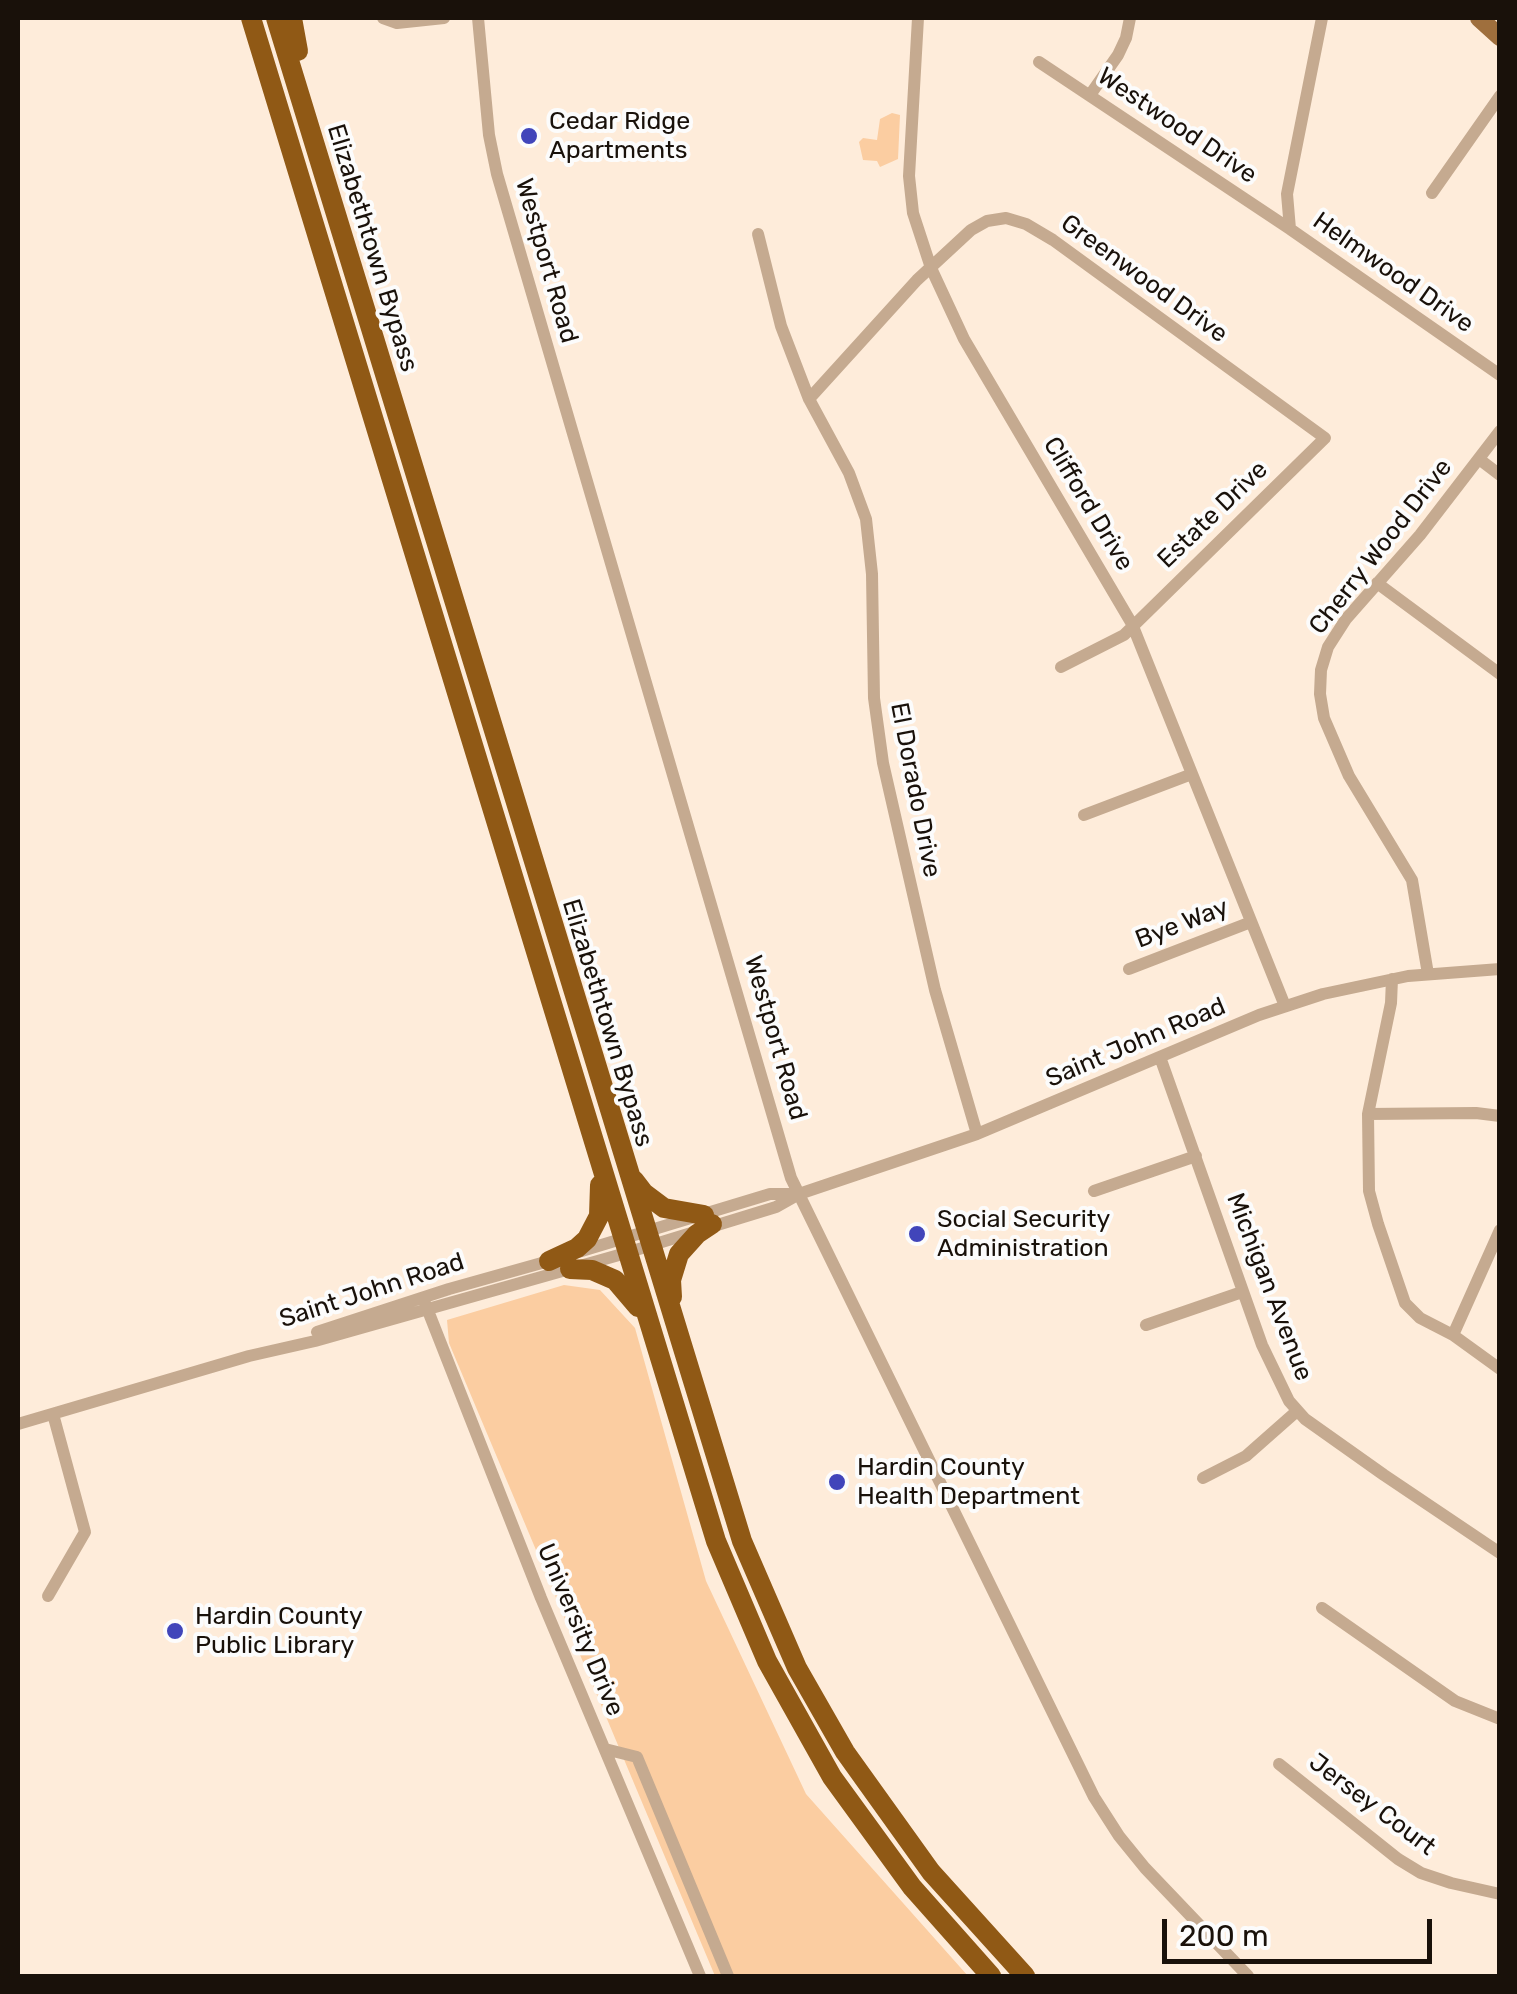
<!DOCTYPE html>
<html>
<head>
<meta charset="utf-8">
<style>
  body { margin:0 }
  #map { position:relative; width:1517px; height:1994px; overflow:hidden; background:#feecda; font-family:Rubik,sans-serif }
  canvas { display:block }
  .frame { position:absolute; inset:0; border:20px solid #19110a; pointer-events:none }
  .scale { position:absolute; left:1162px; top:1919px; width:270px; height:45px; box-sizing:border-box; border:5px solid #19110a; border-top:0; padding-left:12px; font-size:30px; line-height:35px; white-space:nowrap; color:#19110a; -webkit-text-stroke:8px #fcfcfc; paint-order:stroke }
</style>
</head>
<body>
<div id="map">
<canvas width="1517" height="1994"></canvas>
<div class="frame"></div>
<div class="scale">200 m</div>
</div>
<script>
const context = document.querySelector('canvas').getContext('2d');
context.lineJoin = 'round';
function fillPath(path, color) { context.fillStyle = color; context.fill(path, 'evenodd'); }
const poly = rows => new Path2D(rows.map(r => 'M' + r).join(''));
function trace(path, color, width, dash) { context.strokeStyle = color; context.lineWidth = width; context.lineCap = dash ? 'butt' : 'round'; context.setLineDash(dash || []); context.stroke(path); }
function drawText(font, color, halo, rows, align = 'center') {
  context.font = font + ' Rubik,sans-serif'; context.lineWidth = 8; context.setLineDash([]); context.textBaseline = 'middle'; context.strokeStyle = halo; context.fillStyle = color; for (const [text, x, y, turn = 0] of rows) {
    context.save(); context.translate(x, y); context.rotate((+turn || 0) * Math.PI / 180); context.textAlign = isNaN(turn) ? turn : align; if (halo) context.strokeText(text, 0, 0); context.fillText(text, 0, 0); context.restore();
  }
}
fillPath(poly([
  [892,113,900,115,898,159,880,167,877,161,863,160,859,142,863,138,877,140,880,119],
  [564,1285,600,1290,635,1328,706,1581,806,1794,968,1976,715,1976,449,1343,447,1320]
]), '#fbcda1');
trace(poly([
  [383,18,397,23,444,18],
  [478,18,489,135,497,174,791,1178,1094,1797,1119,1836,1145,1868,1248,1976],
  [918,18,909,176,913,213,931,268,964,339,1132,624,1285,1006],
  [1322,18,1287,194,1290,229,1500,375],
  [1039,62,1290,229],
  [1090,95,1118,55,1126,38,1130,18],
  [1432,193,1500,96],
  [758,234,781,326,809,399,849,473,866,519,872,574,874,698,883,763,935,990,977,1134],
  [809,399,917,280,971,230,987,221,1006,218,1026,224,1053,240,1325,438,1124,635,1061,667],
  [1479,459,1500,475],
  [1377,583,1500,674],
  [1084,815,1192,774],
  [1129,969,1251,922],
  [1428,974,1412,880,1349,776,1324,718,1320,694,1321,670,1328,647,1346,619,1420,535,1500,431],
  [1392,979,1391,1003,1368,1114,1369,1191,1378,1224,1405,1303,1420,1318,1453,1335,1500,1369],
  [1160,1057,1262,1345,1289,1401,1305,1419,1384,1475,1500,1553],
  [1368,1114,1476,1113,1500,1116],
  [1094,1191,1196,1156],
  [575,1253,770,1194,796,1194],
  [423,1298,541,1598,700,1976],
  [1146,1325,1242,1292],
  [317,1332,449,1289,556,1259],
  [1453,1335,1500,1230],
  [18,1424,249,1356,315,1341,626,1253,776,1207,799,1194,977,1134,1259,1015,1323,994,1408,976,1500,969],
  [1203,1478,1246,1456,1297,1411],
  [48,1596,85,1532,53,1414],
  [1322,1608,1455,1701,1500,1719],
  [605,1749,637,1757,728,1976],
  [1279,1764,1398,1859,1421,1873,1451,1883,1500,1894]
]), '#c5aa90', 12);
trace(poly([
  [1479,18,1500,37]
]), '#9f6f3d', 18);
trace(poly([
  [251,18,716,1541,767,1661,832,1777,912,1887,991,1976],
  [276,18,742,1541,797,1668,845,1752,931,1872,1025,1976],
  [292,18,298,51],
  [634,1180,644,1193,664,1208,704,1215],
  [549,1261,577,1248,587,1239,599,1216,600,1185],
  [570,1269,592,1270,615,1280,638,1307],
  [672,1297,671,1280,679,1254,697,1234,712,1224]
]), '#905915', 20);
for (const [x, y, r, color] of [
  [529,136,10,"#4145ba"],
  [917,1234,10,"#4145ba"],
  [837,1482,10,"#4145ba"],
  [175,1631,10,"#4145ba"]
]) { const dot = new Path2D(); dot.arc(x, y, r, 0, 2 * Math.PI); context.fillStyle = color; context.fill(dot); trace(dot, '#fcfcfc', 4); }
drawText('25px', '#19110a', '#fcfcfc', [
  ["Cedar Ridge",549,122],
  ["Apartments",549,151],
  ["Social Security",937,1220],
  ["Administration",937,1249],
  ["Hardin County",857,1468],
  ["Health Department",857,1497],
  ["Hardin County",195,1617],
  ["Public Library",195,1646]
], 'left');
drawText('25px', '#19110a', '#fcfcfc', [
  ["Westwood Drive",1177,126,34],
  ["Elizabethtown Bypass",372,248,73],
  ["Westport Road",546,261,74],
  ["Helmwood Drive",1393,273,35],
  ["Greenwood Drive",1144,279,36],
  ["Clifford Drive",1088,504,59],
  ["Estate Drive",1213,515,-44],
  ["Cherry Wood Drive",1381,547,-52],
  ["El Dorado Drive",915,790,79],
  ["Bye Way",1182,924,-21],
  ["Elizabethtown Bypass",607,1023,73],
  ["Westport Road",775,1038,74],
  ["Saint John Road",1136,1043,-23],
  ["Michigan Avenue",1269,1287,69],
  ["Saint John Road",372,1291,-18],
  ["University Drive",580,1630,67],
  ["Jersey Court",1372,1805,37]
]);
</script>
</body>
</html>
